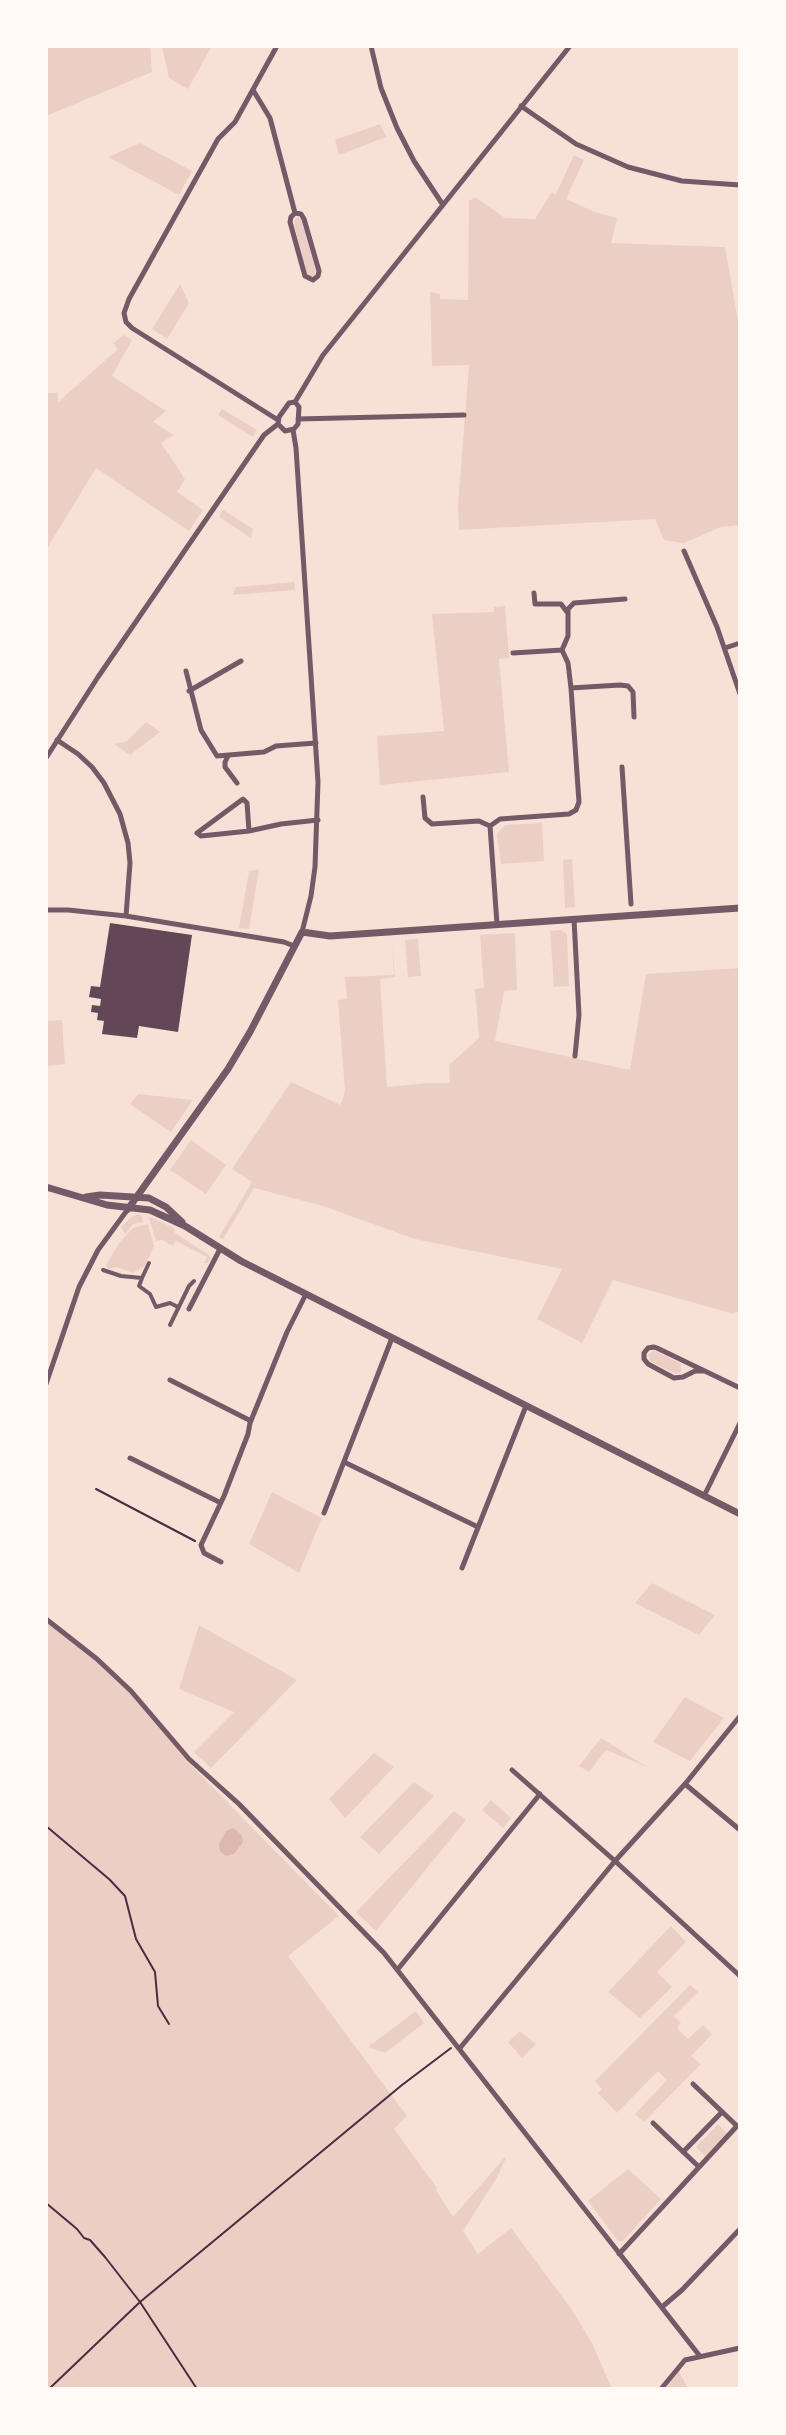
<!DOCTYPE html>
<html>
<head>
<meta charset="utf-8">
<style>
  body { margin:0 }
  #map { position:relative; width:786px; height:2435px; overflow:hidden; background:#f7e1d7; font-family:"PT Sans Narrow",sans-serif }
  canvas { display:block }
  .frame { position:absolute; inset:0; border:48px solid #fffaf5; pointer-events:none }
</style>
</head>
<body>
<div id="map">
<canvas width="786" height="2435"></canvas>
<div class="frame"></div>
</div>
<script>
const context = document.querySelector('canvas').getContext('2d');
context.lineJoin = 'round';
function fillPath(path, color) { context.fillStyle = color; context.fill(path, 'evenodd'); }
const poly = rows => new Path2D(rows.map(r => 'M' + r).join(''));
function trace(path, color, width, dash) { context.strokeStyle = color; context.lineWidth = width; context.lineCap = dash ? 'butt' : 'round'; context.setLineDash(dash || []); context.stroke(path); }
fillPath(poly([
  [46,46,150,46,152,72,46,116],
  [169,46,212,46,188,89,169,78,162,47],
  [380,124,386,137,339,155,335,140],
  [140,143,192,171,179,195,108,157],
  [574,155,584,160,566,199,595,212,617,218,611,243,725,247,740,332,740,525,721,527,684,543,664,540,655,519,459,530,458,505,469,365,432,366,430,292,440,294,440,299,468,300,469,201,475,197,505,218,535,219,551,193,556,194],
  [298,217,302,220,316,271,314,276,310,276,307,273,294,225,295,219],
  [180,284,189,303,167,339,152,329],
  [124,335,132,340,112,376,166,411,153,422,174,435,161,443,185,479,177,492,203,510,189,531,96,468,46,550,46,393,58,393,58,402,118,349,113,343],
  [222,409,257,430,253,437,218,415],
  [223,510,253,529,251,538,219,517],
  [295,582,295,590,232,595,236,587],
  [505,606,509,658,499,659,509,772,380,785,377,736,444,731,432,614,494,612,494,607],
  [146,722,160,732,130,755,114,744,126,742],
  [542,823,544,861,501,864,497,834,505,825],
  [572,859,575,907,565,908,563,860],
  [259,869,249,929,239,928,249,871],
  [561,930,567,934,569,986,554,987,550,931],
  [515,933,517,990,504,991,495,1041,630,1070,646,974,740,968,740,1313,735,1312,734,1314,613,1280,582,1343,537,1319,562,1269,415,1239,323,1206,254,1188,223,1239,219,1237,252,1182,232,1169,291,1082,341,1105,345,1091,338,1000,347,999,345,977,394,975,392,941,395,977,380,979,387,1087,428,1083,450,1083,449,1065,479,1038,475,989,484,988,480,935],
  [418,939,421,976,408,977,405,940],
  [62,1020,65,1064,46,1066,46,1021],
  [138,1094,193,1100,171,1132,130,1104],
  [191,1140,226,1165,206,1194,170,1170],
  [138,1214,142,1216,143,1222,133,1224,125,1234,121,1227,130,1218],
  [151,1217,174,1228,175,1233,209,1255,211,1258,208,1263,204,1263,207,1257,176,1241,173,1246,162,1240,156,1241,149,1218],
  [148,1224,154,1246,145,1266,133,1273,117,1267,108,1269,106,1265,119,1243,133,1228],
  [656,1351,681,1364,681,1372,676,1374,651,1362,648,1355,653,1351],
  [272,1492,322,1518,299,1573,249,1544],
  [652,1583,715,1615,699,1635,635,1603],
  [46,1622,103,1667,135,1698,186,1760,339,1916,288,1956,407,2116,394,2129,437,2188,436,2190,453,2217,505,2157,506,2158,496,2179,463,2231,478,2254,511,2228,570,2307,592,2343,612,2389,46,2389],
  [199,1625,297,1680,211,1768,194,1752,234,1712,179,1689],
  [685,1697,724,1718,690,1761,653,1742],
  [601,1738,647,1767,606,1750,589,1772,579,1766],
  [374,1753,394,1767,345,1818,329,1799],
  [414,1782,434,1796,379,1854,360,1837],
  [491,1800,511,1818,503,1828,482,1810],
  [454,1811,466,1820,376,1931,356,1912],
  [671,1926,686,1942,657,1972,672,1987,640,2018,608,1992],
  [690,1985,698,1992,674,2016,681,2023,677,2028,688,2039,703,2025,712,2034,691,2056,701,2064,644,2122,635,2114,667,2080,658,2071,617,2113,598,2093,602,2089,595,2081],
  [416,2011,424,2023,385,2053,368,2047],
  [520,2031,536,2044,522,2058,508,2042],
  [718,2124,727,2133,705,2156,696,2147],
  [628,2169,661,2199,623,2241,618,2241,588,2201],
  [679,2371,688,2389,665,2389]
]), '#ebcfc5');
fillPath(poly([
  [233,1828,241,1834,243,1842,234,1854,226,1856,220,1851,219,1844,226,1831]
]), '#dcb8b0');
fillPath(poly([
  [110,923,192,935,178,1032,139,1026,137,1038,102,1034,104,1021,97,1020,98,1013,91,1012,92,1005,100,1006,101,999,89,997,91,986,100,987]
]), '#644757');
trace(poly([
  [96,1489,195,1541],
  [46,1826,109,1879,125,1896,136,1939,155,1972,158,2006,169,2024],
  [46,2203,77,2229,84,2238,90,2240,105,2257,140,2302,197,2389],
  [49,2389,140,2302,402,2085,451,2048]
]), '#4a2c40', 2);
trace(poly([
  [103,1270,121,1276,142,1278,149,1263],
  [142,1278,139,1286,150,1294,156,1307,170,1303,178,1307],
  [170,1325,189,1286,194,1281]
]), '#755966', 4);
trace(poly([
  [277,46,235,122,218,139,129,299,124,313,126,322,132,328,278,420],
  [371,46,381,88,397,128,414,161,443,205],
  [253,90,270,118,295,213,301,214,304,219,319,271,318,276,313,280,305,276,290,222,291,217,295,213],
  [521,106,576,144,628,167,682,181,740,185],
  [295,402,299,407,298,424,294,429,285,431,278,424,279,417,289,403,295,402,323,355,570,46],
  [298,419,464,415],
  [293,430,296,448,318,782,315,867,311,896,302,932],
  [684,551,717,627,740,694],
  [534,593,535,604,561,604,567,612],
  [725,648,740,643],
  [513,653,562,650],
  [186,671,201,730,217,756,264,752,276,746,316,743],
  [571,688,620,685,628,686,633,692,634,717],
  [189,691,241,661],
  [57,740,78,754,92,767,104,783,120,814,128,843,130,863,126,916],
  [228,756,225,762,225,767,237,783],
  [46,758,98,677,264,435,278,424],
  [622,767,631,904],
  [423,797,425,818,432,824,479,821,490,826,500,819,569,814,576,810,579,802,571,688,568,663,562,650,568,636,568,609,574,603,625,599],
  [490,826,497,924],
  [249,831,247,803,243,799,197,833,201,836,249,831,281,824,318,820],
  [46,910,68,910,126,916,284,942,294,946],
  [574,919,579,1015,575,1056],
  [189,1309,220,1249],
  [705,1371,695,1371,683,1377,674,1378,648,1364,644,1359,644,1353,648,1348,654,1347,657,1348,740,1388],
  [170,1380,251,1421],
  [46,1384,79,1287,98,1250,128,1209],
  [130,1458,219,1502],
  [344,1462,478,1527],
  [704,1496,740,1423],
  [324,1513,392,1338],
  [221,1562,204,1553,201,1545,224,1496,248,1434,250,1423,287,1332,306,1294],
  [462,1568,526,1406],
  [46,1619,97,1659,131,1691,189,1759,239,1804,384,1953,699,2355],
  [512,1770,615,1861,740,1976],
  [685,1784,740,1830],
  [398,1969,540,1794],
  [460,2048,615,1861,685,1784,740,1716],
  [653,2123,699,2167],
  [683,2152,722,2112],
  [619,2254,737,2126,693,2084],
  [662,2307,682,2290,740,2229],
  [661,2389,685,2360,740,2348]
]), '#755966', 5);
trace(poly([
  [46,1187,107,1205,150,1210,185,1226,241,1261,740,1514],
  [86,1197,100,1195,149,1198,166,1207,182,1222],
  [128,1209,228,1069,250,1032,302,932,330,936,740,908]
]), '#755966', 7);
</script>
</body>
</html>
